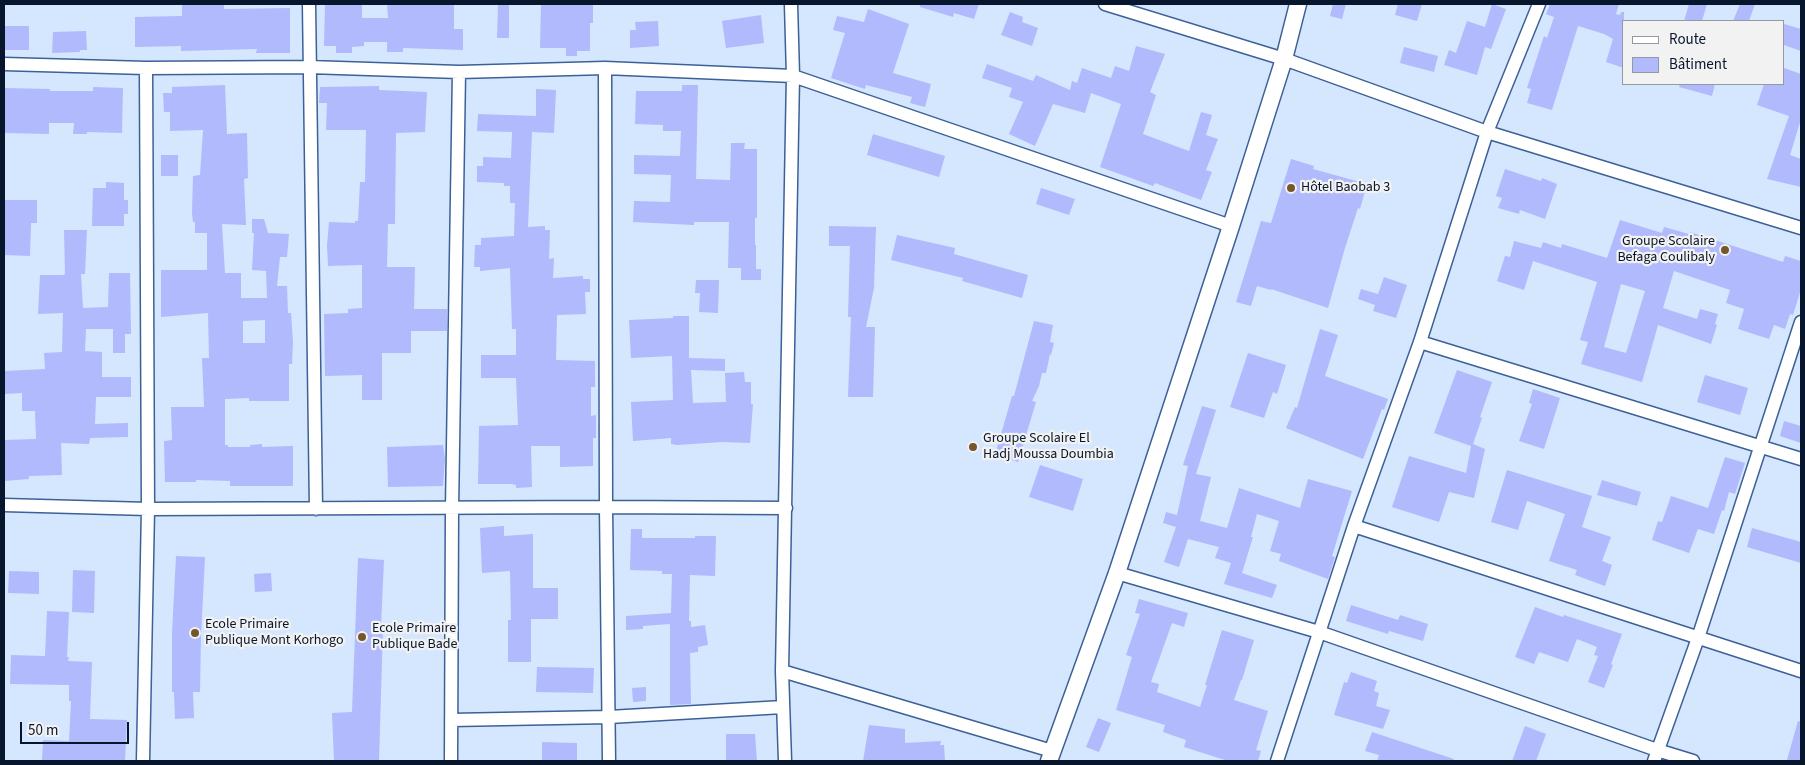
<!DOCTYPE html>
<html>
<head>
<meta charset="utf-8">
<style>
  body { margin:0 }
  #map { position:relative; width:1805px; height:765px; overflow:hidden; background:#d5e6ff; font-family:"Source Sans 3",sans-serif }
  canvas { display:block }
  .frame { position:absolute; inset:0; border:5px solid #07162c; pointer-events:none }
  .legend { position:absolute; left:1622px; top:20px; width:162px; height:65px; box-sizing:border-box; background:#f2f2f2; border:1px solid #949aa3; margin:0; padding:6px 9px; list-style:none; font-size:15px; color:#07162c }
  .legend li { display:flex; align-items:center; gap:10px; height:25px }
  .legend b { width:25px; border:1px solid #949aa3 }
  .scale { position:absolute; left:20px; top:722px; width:109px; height:22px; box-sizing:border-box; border:2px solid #07162c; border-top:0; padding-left:6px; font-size:15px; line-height:18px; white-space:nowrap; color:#07162c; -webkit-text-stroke:4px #f2f2f2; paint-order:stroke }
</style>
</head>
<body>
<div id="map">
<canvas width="1805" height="765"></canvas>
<div class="frame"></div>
<ul class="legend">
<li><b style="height:6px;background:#fff"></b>Route</li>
<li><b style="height:14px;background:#b0bafd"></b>Bâtiment</li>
</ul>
<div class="scale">50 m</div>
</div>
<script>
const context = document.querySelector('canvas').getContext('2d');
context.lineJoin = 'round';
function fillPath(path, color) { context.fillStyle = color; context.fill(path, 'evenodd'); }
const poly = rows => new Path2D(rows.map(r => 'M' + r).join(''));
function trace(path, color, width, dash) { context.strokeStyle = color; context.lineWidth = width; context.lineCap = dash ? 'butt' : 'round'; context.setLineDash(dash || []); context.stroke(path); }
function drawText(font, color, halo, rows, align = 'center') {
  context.font = font + ' "Source Sans 3",sans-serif'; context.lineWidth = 4.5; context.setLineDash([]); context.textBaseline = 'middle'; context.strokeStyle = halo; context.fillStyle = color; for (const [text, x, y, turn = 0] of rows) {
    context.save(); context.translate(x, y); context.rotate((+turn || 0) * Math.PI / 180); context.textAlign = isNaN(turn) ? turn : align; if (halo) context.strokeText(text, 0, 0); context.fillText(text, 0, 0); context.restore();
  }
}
fillPath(poly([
  [182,4,224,4,224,9,290,8,290,53,256,53,257,49,181,51,181,46,135,47,135,17,182,16],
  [325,4,362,4,362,18,388,18,387,4,454,4,454,29,463,29,463,50,403,48,403,52,387,52,387,42,364,42,364,46,352,47,352,53,336,53,336,46,324,46],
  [498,4,509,4,509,38,497,38],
  [541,4,593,4,593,23,590,23,590,51,577,51,577,56,566,56,566,48,540,48],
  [920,4,979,4,974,19,954,13,953,17,920,7],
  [1333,4,1346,4,1342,19,1330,16],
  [1398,4,1422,4,1417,21,1395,15],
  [1492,4,1506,9,1491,49,1485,47,1477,75,1444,65,1449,50,1456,53,1467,21,1485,27],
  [1550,4,1619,4,1616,14,1620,15,1621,12,1624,12,1624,68,1606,62,1613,39,1604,34,1578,26,1552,110,1527,103,1531,89,1527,88,1544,36,1547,38,1554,17,1546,14],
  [1689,4,1707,4,1702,21,1684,21],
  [1740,4,1755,4,1749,21,1733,21],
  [868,9,909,24,893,73,931,84,925,107,910,103,912,97,866,85,865,89,831,78,845,33,833,30,837,16,864,22],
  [1010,12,1023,17,1022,22,1038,28,1032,46,1001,35],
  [761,15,764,43,726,48,722,21],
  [658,21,659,46,630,48,630,30,636,30,635,22],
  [1784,24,1801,29,1801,51,1784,45],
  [4,26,29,26,29,50,4,50],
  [86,31,87,50,80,50,80,52,52,53,53,32],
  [1136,46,1165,54,1150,92,1156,95,1143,134,1189,151,1201,112,1212,115,1206,135,1218,139,1206,170,1212,172,1201,200,1155,183,1153,186,1100,167,1121,104,1091,93,1085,113,1053,104,1035,146,1009,134,1023,102,1009,97,1012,88,982,78,987,64,1033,81,1036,75,1070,90,1072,81,1077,83,1082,68,1111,78,1115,66,1129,71],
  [1404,47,1438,56,1434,72,1400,63],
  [1784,68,1801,74,1801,119,1790,155,1801,159,1801,187,1767,179,1789,116,1757,105,1764,84,1784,84],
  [1680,84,1715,84,1712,96,1679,87],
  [225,85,227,134,247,133,248,178,244,179,246,225,222,224,225,273,241,273,241,298,267,298,266,271,252,270,254,233,252,233,252,219,264,219,268,233,289,234,287,257,280,257,277,286,287,286,288,313,291,313,293,342,292,364,289,364,289,401,249,401,249,398,225,399,225,445,228,445,228,447,250,447,250,445,262,444,262,447,293,446,293,486,230,486,230,481,196,480,196,482,165,482,164,441,172,440,171,407,204,407,202,358,209,358,208,313,161,317,161,270,207,270,207,233,195,233,195,222,193,222,192,213,193,176,200,175,203,130,170,131,170,112,164,112,163,93,172,93,172,87],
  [265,320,265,343,243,343,243,321],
  [682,85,698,85,696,179,730,180,731,143,745,143,744,149,757,149,757,218,755,218,755,245,756,245,756,269,761,269,761,280,741,280,741,268,728,268,729,222,694,222,694,225,633,222,634,201,670,202,671,175,634,174,634,155,680,156,681,131,663,131,663,125,635,124,636,91,682,91],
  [379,86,379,90,427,92,425,132,396,133,395,224,388,224,387,267,415,267,414,309,447,309,447,331,411,331,411,353,382,353,382,400,362,400,362,375,325,376,324,314,348,313,348,309,362,308,362,265,328,266,327,245,329,222,355,223,355,221,358,221,360,182,365,182,366,130,326,130,327,103,319,103,320,87],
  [93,87,123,88,122,133,87,132,87,134,73,134,74,123,49,123,49,134,4,133,4,88,50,89,50,91,93,91],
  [536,89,556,90,554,133,532,132,528,227,545,226,545,230,550,230,549,259,554,258,553,278,583,276,583,279,590,279,590,292,585,292,586,314,557,315,556,360,595,361,595,387,591,387,591,416,596,415,596,438,593,438,593,466,560,467,560,446,531,446,532,487,516,488,516,485,512,484,478,484,479,426,518,425,516,378,481,378,481,355,516,355,516,329,512,329,510,268,480,271,480,267,474,267,475,245,481,245,481,238,514,236,515,203,510,203,510,186,504,186,504,183,477,182,477,166,483,166,483,157,511,158,512,132,477,131,478,114,536,116],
  [873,134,945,156,939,177,867,155],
  [161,155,178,155,178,176,161,176],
  [1291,159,1314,166,1313,169,1367,184,1360,209,1358,208,1345,248,1328,308,1271,289,1271,290,1257,286,1251,306,1236,302,1261,221,1271,223],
  [1505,169,1541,181,1542,178,1557,184,1545,219,1520,210,1519,214,1498,208,1502,198,1496,196],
  [106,182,124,183,124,200,128,200,128,214,124,214,124,226,92,226,93,188,106,188],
  [1041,188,1075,199,1069,215,1036,204],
  [4,200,37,200,37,223,31,223,30,256,4,255],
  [1620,220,1662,233,1664,227,1689,234,1690,232,1783,262,1785,256,1801,261,1801,289,1793,315,1790,314,1785,329,1774,325,1769,339,1738,329,1744,309,1726,303,1730,290,1674,271,1663,308,1697,319,1700,309,1718,314,1715,324,1717,325,1711,344,1658,325,1642,382,1581,364,1588,342,1580,340,1597,282,1533,261,1524,290,1497,281,1505,256,1510,257,1514,241,1541,248,1543,242,1561,248,1562,244,1607,258],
  [1621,284,1645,291,1626,353,1604,347],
  [829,226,876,227,874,288,866,327,875,327,873,397,848,397,851,317,848,317,850,246,829,246],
  [64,230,87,230,85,274,81,274,83,308,108,307,109,273,130,273,131,334,125,334,125,353,113,353,113,329,86,329,85,351,102,352,102,377,131,377,131,397,96,397,95,424,128,423,128,437,90,438,89,444,61,443,62,475,29,476,29,479,4,481,4,440,36,439,35,411,22,411,22,393,4,394,4,371,45,369,44,353,62,352,63,313,38,314,40,275,63,275,65,274],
  [897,235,955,248,954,254,1028,275,1022,298,962,281,963,278,891,260],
  [1384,277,1407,285,1396,318,1373,311,1375,305,1358,299,1361,289,1378,294],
  [696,280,719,280,718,313,699,312,700,293,695,293],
  [673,316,689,316,689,358,725,359,725,371,691,370,693,403,726,402,725,373,744,372,745,382,751,382,751,404,753,404,750,443,722,442,677,445,671,444,671,438,633,441,631,402,673,400,672,356,631,358,629,320,673,318],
  [1034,321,1053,325,1050,342,1054,343,1051,355,1050,354,1046,373,1042,373,1039,386,1032,401,1036,402,1018,462,995,455,1012,396,1014,396],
  [1320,329,1338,335,1325,376,1388,399,1384,410,1382,409,1363,459,1286,428,1295,407,1297,408],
  [1248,353,1286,365,1277,394,1273,392,1264,418,1230,407],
  [1457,370,1492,382,1480,417,1482,418,1473,444,1485,449,1474,498,1449,492,1439,522,1392,507,1409,456,1466,473,1471,446,1434,433],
  [1705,375,1748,388,1740,415,1697,402],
  [1533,389,1560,398,1544,449,1519,441,1532,404,1529,403],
  [1202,406,1216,410,1196,474,1211,477,1200,521,1227,528,1239,488,1300,508,1308,479,1352,491,1332,556,1335,557,1328,579,1279,561,1281,554,1270,551,1279,521,1257,514,1251,537,1253,537,1242,573,1277,585,1272,598,1224,584,1231,563,1215,558,1219,547,1188,539,1179,567,1164,562,1176,527,1163,523,1166,512,1177,515,1188,466,1183,465],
  [1784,421,1801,426,1801,443,1780,436],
  [443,445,445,459,443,486,388,487,387,447],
  [1725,457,1745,463,1735,494,1729,492,1724,511,1722,510,1714,534,1698,529,1689,553,1652,540,1658,521,1662,522,1671,496,1708,508],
  [1040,465,1083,479,1073,511,1029,497],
  [1507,470,1592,496,1582,527,1611,537,1602,561,1612,565,1605,586,1575,575,1577,570,1549,561,1565,514,1527,501,1518,530,1491,522],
  [1602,480,1641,492,1637,506,1597,495],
  [504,526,504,536,533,534,533,588,558,588,558,619,531,619,531,662,508,662,508,620,511,620,510,571,482,573,480,528],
  [1752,528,1801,542,1801,563,1747,547],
  [631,529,642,529,642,538,695,538,695,536,716,536,715,576,690,575,689,621,691,621,691,627,705,625,708,645,698,647,698,652,690,653,691,704,670,705,670,624,643,626,643,629,626,630,626,616,671,613,672,574,662,574,662,571,630,570],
  [176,556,205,557,201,636,200,692,193,692,194,718,175,719,174,692,172,692,172,633],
  [358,558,384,560,381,626,383,626,379,761,334,761,332,713,352,712],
  [73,570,95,571,94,613,72,612],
  [9,571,39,572,39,594,8,593],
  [271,573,272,591,255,592,254,574],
  [1139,599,1188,613,1184,627,1172,623,1151,682,1159,684,1157,692,1200,707,1207,685,1205,685,1222,630,1254,640,1242,680,1241,680,1234,700,1268,711,1256,750,1261,751,1258,761,1228,761,1184,747,1186,740,1163,732,1165,725,1116,710,1132,657,1126,655,1140,614,1135,613],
  [1351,605,1398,620,1400,615,1428,624,1423,641,1389,631,1388,634,1346,621],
  [1535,607,1563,617,1564,615,1622,634,1611,664,1613,665,1604,688,1588,682,1598,656,1594,655,1597,647,1577,639,1568,662,1539,652,1534,664,1515,657],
  [47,611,69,612,67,657,69,657,68,661,92,662,90,719,127,720,125,761,42,761,43,740,69,741,71,701,69,701,69,685,10,684,11,655,45,656],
  [537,667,594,668,593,693,536,692],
  [1351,672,1377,681,1374,691,1379,693,1376,706,1390,710,1383,729,1334,715,1344,682,1347,683],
  [646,687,646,701,633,702,632,688],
  [1098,718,1111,723,1099,752,1086,747],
  [1798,721,1801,722,1801,761,1793,761,1787,760],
  [869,725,905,729,905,743,941,741,940,745,944,745,945,761,863,761],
  [1525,726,1546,734,1536,761,1512,761],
  [1372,732,1454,759,1453,761,1377,761,1379,755,1365,751],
  [726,734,755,734,757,761,726,761],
  [542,742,577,743,577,761,542,761]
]), '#b0bafd');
const minor = poly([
  [309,4,316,509],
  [1105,4,1284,59,1487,132,1801,228],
  [4,64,146,68,309,67,459,72,605,68,793,76,1231,226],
  [605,68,606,507,609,761],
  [1420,342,1801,459],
  [4,505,148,509,606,507,786,508],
  [1354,526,1801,671],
  [1117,573,1319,632,1657,750,1693,761],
  [782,671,1052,751],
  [451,720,609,717,783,707],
  [143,761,148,509,146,68],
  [451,761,452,509,459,72],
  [785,761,782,671,793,76,791,4],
  [1277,761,1354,526,1420,342,1487,132,1539,4],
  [1654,761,1698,638,1801,322]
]);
const tertiary = poly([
  [1049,761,1117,573,1231,226,1284,59,1298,4]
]);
trace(minor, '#3c6196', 15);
trace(tertiary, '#3c6196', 19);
trace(minor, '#fff', 12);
trace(tertiary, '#fff', 16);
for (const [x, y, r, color] of [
  [1291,188,5,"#74582b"],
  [1725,250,5,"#74582b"],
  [973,447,5,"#74582b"],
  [195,633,5,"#74582b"],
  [362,637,5,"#74582b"]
]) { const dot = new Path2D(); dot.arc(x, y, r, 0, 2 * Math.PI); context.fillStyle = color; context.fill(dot); trace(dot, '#f2f2f2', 2); }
drawText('14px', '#07162c', '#f2f2f2', [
  ["Hôtel Baobab 3",1301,188],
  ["Groupe Scolaire",1715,242,"right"],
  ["Befaga Coulibaly",1715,258,"right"],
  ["Groupe Scolaire El",983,439],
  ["Hadj Moussa Doumbia",983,455],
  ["Ecole Primaire",205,625],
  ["Publique Mont Korhogo",205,641],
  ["Ecole Primaire",372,629],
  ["Publique Bade",372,645]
], 'left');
</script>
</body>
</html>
